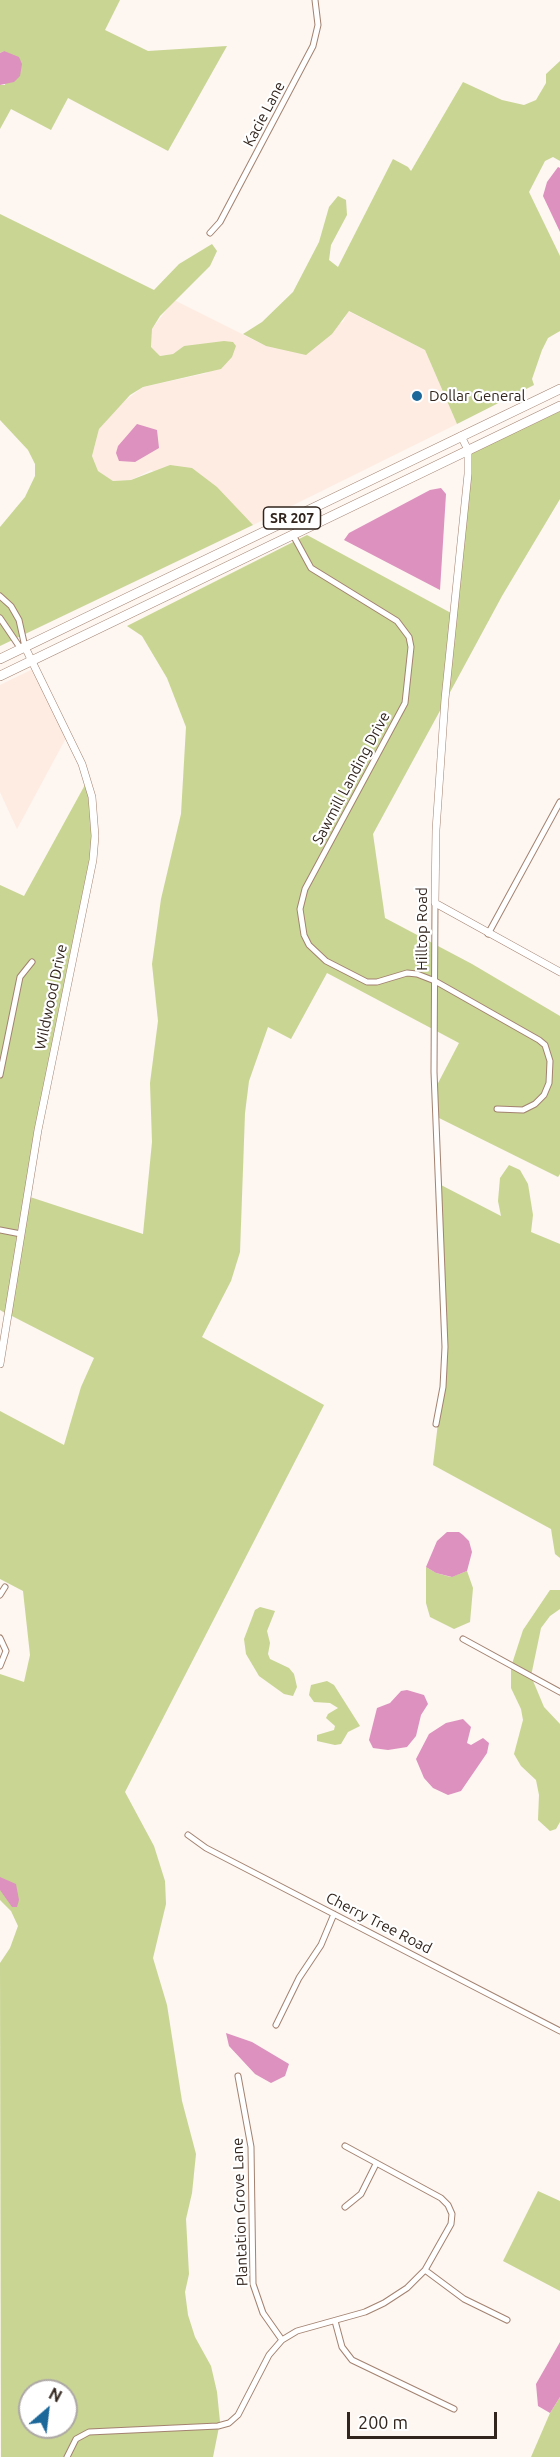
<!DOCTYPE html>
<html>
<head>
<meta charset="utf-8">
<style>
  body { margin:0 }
  #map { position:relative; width:560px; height:2457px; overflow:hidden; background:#fdf6f1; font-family:Ubuntu,sans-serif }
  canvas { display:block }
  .north { position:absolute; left:18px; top:2379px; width:60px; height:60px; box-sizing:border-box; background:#fff; border:2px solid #ada8a5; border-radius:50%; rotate:28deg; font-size:16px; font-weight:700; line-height:24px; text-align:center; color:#32251d }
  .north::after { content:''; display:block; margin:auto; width:21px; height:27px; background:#1c689b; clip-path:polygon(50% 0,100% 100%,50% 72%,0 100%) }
  .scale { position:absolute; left:347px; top:2412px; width:150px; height:27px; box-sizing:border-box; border:3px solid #32251d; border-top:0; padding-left:8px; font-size:18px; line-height:21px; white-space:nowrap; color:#32251d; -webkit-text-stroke:4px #fff; paint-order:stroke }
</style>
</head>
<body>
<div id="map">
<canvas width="560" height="2457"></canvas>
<div class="north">N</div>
<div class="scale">200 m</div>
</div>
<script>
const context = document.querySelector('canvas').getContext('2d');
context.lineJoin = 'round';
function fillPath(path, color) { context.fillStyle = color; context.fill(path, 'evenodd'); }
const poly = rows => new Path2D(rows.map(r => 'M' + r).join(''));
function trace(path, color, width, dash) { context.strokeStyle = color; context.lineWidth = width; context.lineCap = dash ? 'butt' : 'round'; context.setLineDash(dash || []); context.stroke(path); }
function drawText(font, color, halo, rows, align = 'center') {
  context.font = font + ' Ubuntu,sans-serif'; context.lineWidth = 4.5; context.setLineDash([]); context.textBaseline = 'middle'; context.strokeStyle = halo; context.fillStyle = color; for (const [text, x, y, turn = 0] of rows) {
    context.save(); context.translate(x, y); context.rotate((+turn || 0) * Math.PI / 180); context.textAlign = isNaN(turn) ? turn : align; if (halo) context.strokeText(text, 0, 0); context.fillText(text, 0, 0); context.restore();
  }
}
fillPath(poly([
  [174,300,266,346,343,322,348,311,425,350,457,424,253,525,240,514,151,470,131,480,113,481,98,471,92,456,99,429,118,406,143,387,207,373,184,346,173,354,160,356,151,348,152,329],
  [33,669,66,738,17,829,0,792,0,685]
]), '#feece2');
fillPath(poly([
  [0,0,120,0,105,30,148,51,227,46,168,151,68,98,51,130,11,109,0,129,0,85,5,85,4,51,0,53],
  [560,61,560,161,553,157,545,161,529,192,560,256,560,331,548,338,542,350,532,379,534,385,457,424,425,350,349,311,332,334,306,355,266,346,243,334,262,322,293,292,319,242,329,207,338,196,346,200,347,215,331,245,329,260,338,267,393,159,408,167,411,171,463,82,502,100,524,105,536,100,546,83,546,74],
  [0,214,154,290,179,264,212,244,217,251,210,266,160,316,152,329,151,347,160,356,173,354,184,346,224,341,233,342,236,346,232,357,221,369,143,387,130,395,99,429,92,456,98,471,113,481,131,480,170,465,192,468,217,487,253,525,0,646,0,527,25,497,35,476,35,464,28,450,0,420],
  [560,411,560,499,502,596,448,696,470,454],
  [307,535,451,613,442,707,373,834,385,918,472,964,560,1016,560,1174,558,1177,437,1117,436,1087,459,1043,327,973,291,1039,268,1027,249,1081,245,1113,240,1252,231,1281,202,1337,324,1405,125,1792,154,1846,165,1881,166,1904,153,1958,167,2005,182,2101,196,2154,192,2193,186,2219,189,2274,185,2292,188,2315,195,2337,211,2366,217,2392,220,2422,213,2457,1,2457,0,1963,10,1948,18,1926,11,1911,0,1900,0,1674,24,1682,30,1655,23,1591,0,1579,0,1411,64,1445,81,1387,94,1358,10,1315,30,1197,143,1234,152,1142,150,1083,158,1021,152,964,161,899,181,814,186,727,167,678,142,636,127,626],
  [30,2391,66,2391,66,2427,30,2427],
  [86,783,93,821,91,860,5,1313,0,1310,0,885,24,896],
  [509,1165,520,1170,528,1184,533,1215,531,1232,560,1244,560,1558,555,1554,551,1529,433,1465,446,1356,439,1184,501,1216,498,1201,500,1178],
  [426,1567,436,1573,451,1577,467,1571,473,1588,470,1622,454,1629,430,1617,426,1603],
  [550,1590,560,1590,560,1609,550,1616,541,1628,531,1676,544,1707,560,1724,560,1822,556,1829,550,1831,538,1820,539,1795,536,1780,521,1766,514,1754,523,1720,521,1709,511,1688,511,1667,523,1630],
  [260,1607,275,1611,267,1631,270,1643,268,1654,270,1659,289,1668,294,1674,297,1687,293,1696,284,1694,259,1676,246,1654,244,1639,255,1610],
  [327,1681,334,1685,360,1726,348,1732,341,1744,335,1745,317,1741,317,1735,334,1730,335,1726,326,1718,328,1714,338,1708,330,1703,314,1702,309,1695,311,1685],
  [538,2191,560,2201,560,2291,503,2261],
  [560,2397,560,2457,531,2457,550,2413]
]), '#c9d593');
fillPath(poly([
  [4,51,19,57,22,64,20,76,14,82,0,85,0,53],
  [558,167,560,168,560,232,543,196,547,182],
  [137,424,157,430,159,448,135,462,119,461,116,453,118,446],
  [441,488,446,494,440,590,344,540,349,533,430,490],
  [447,1532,459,1532,463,1535,469,1541,472,1552,467,1571,452,1577,436,1573,426,1567,437,1541],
  [407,1690,424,1695,428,1704,421,1715,416,1736,407,1747,388,1750,373,1748,369,1740,377,1708,390,1703,401,1691],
  [463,1719,471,1727,467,1743,471,1745,483,1738,489,1743,487,1753,461,1791,448,1795,433,1788,424,1778,416,1759,429,1734,446,1723],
  [0,1877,16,1884,19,1900,17,1907,12,1907,0,1890],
  [226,2033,252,2042,289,2064,285,2076,271,2083,255,2074,229,2046],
  [560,2342,560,2397,550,2413,538,2406,536,2384]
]), '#dc91be');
const minor = poly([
  [210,233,220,222,313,46,318,25,315,0],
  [293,535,311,568,397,621,409,637,411,647,405,703,305,889,300,909,304,935,309,945,326,961,367,982,377,982,407,973,417,974,435,981,539,1040,545,1045,550,1061,549,1083,544,1095,535,1104,523,1110,497,1109],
  [0,596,11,606,19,620,25,647],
  [0,618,21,649],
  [435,903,434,1072,445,1347,443,1387,436,1424],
  [488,934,560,802],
  [0,1075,20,977,32,962],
  [0,1230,21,1234],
  [0,1595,5,1587],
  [0,1638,6,1651,0,1666],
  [463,1639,560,1692],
  [188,1835,206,1848,560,2031],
  [276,2025,299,1978,321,1945,334,1914],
  [238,2076,251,2147,253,2284,263,2313,282,2340],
  [345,2207,361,2194,376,2164],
  [425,2270,464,2299,507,2320],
  [335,2321,342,2347,352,2360,454,2409],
  [67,2457,76,2439,89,2432,218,2426,229,2423,238,2415,269,2355,282,2340,297,2331,365,2312,384,2303,407,2288,425,2270,451,2224,452,2214,448,2205,441,2198,345,2146]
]);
const tertiary = poly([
  [461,436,468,450,468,474,445,699,436,830,435,903,560,972],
  [0,1364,38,1130,93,860,95,836,92,797,82,764,25,647]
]);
const trunk = poly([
  [0,659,560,389],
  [0,676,560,406]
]);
trace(minor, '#a38270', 7);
trace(tertiary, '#a38270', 8);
trace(trunk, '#a38270', 10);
trace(minor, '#fff', 5);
trace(tertiary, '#fff', 7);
trace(trunk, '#fff', 9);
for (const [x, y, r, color] of [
  [417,396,6,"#1c689b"]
]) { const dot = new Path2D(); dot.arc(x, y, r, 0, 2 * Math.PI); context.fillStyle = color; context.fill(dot); trace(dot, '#fff', 2); }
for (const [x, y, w] of [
  [292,518,57]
]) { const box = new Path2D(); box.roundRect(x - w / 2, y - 11, w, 22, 4.5); context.fillStyle = '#fff'; context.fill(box); trace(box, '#32251d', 1.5); }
drawText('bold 14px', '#32251d', null, [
  ["SR 207",292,518]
]);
drawText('15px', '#32251d', '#fff', [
  ["Kacie Lane",264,114,-62],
  ["Sawmill Landing Drive",351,778,-62],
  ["Hilltop Road",422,929,-90],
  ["Wildwood Drive",51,997,-78],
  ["Cherry Tree Road",379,1923,27],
  ["Plantation Grove Lane",240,2212,-92]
]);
drawText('15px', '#32251d', '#fff', [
  ["Dollar General",429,396]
], 'left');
</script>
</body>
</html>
